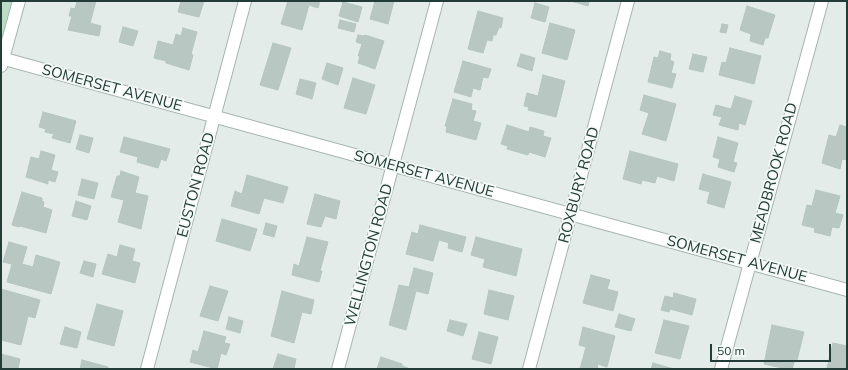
<!DOCTYPE html>
<html>
<head>
<meta charset="utf-8">
<style>
  body { margin:0 }
  #map { position:relative; width:848px; height:370px; overflow:hidden; background:#e3ece8; font-family:Mulish,sans-serif }
  canvas { display:block }
  .frame { position:absolute; inset:0; border:2px solid #233c37; pointer-events:none }
  .scale { position:absolute; left:710px; top:344px; width:121px; height:18px; box-sizing:border-box; border:2px solid #233c37; border-top:0; padding-left:5px; font-size:12px; line-height:14px; white-space:nowrap; color:#233c37; -webkit-text-stroke:3px #f3f9f6; paint-order:stroke }
</style>
</head>
<body>
<div id="map">
<canvas width="848" height="370"></canvas>
<div class="frame"></div>
<div class="scale">50 m</div>
</div>
<script>
const context = document.querySelector('canvas').getContext('2d');
context.lineJoin = 'round';
function fillPath(path, color) { context.fillStyle = color; context.fill(path, 'evenodd'); }
const poly = rows => new Path2D(rows.map(r => 'M' + r).join(''));
function trace(path, color, width, dash) { context.strokeStyle = color; context.lineWidth = width; context.lineCap = dash ? 'butt' : 'round'; context.setLineDash(dash || []); context.stroke(path); }
function drawText(font, color, halo, rows, align = 'center') {
  context.font = font + ' Mulish,sans-serif'; context.lineWidth = 3.5; context.setLineDash([]); context.textBaseline = 'middle'; context.strokeStyle = halo; context.fillStyle = color; for (const [text, x, y, turn = 0] of rows) {
    context.save(); context.translate(x, y); context.rotate((+turn || 0) * Math.PI / 180); context.textAlign = isNaN(turn) ? turn : align; if (halo) context.strokeText(text, 0, 0); context.fillText(text, 0, 0); context.restore();
  }
}
fillPath(poly([
  [1,1,16,1,1,58]
]), '#bddcc7');
const building = poly([
  [77,1,96,1,90,23,101,26,99,36,68,30,72,16,69,16,71,8,75,9,77,1],
  [181,1,204,1,199,17,178,12,181,1],
  [288,1,320,1,318,8,309,5,302,30,281,24,288,1],
  [375,1,394,1,388,24,370,19,375,1],
  [571,1,589,1,588,6,571,1],
  [343,2,362,7,358,22,339,16,343,2],
  [535,3,549,7,545,22,531,18,535,3],
  [747,6,775,15,768,38,765,38,763,45,750,41,751,34,740,30,747,6],
  [478,11,503,18,501,28,499,27,496,35,493,35,492,41,487,40,483,53,468,49,478,11],
  [340,20,356,24,354,32,338,28,340,20],
  [550,23,575,30,567,60,542,53,550,23],
  [722,24,728,25,726,33,720,32,722,24],
  [123,27,138,31,133,46,119,42,123,27],
  [183,28,197,32,191,54,193,55,189,70,166,63,166,61,154,58,158,41,173,45,176,34,181,36,183,28],
  [358,35,364,36,365,35,384,41,375,69,358,63,360,56,358,56,362,44,356,42,358,35],
  [273,43,291,48,278,90,260,85,273,43],
  [730,48,761,56,754,84,719,75,722,62,726,63,730,48],
  [660,51,671,54,670,60,674,62,671,73,676,74,672,88,648,82,654,57,658,58,660,51],
  [521,54,535,58,532,71,517,66,521,54],
  [693,54,707,57,703,72,689,69,693,54],
  [463,61,491,69,488,78,483,77,480,90,473,88,471,97,454,92,463,61],
  [327,63,343,68,338,85,322,79,327,63],
  [543,75,565,81,556,117,528,110,529,107,524,106,527,93,538,96,543,75],
  [353,78,375,85,366,114,344,108,353,78],
  [300,79,316,83,312,99,296,94,300,79],
  [644,95,676,104,666,141,642,134,649,113,640,110,644,95],
  [735,96,752,101,745,125,739,123,738,130,719,125,722,117,713,115,716,105,731,109,735,96],
  [453,99,472,104,471,110,476,111,473,121,481,123,476,140,446,132,447,126,445,126,453,99],
  [43,112,76,121,70,143,52,138,54,134,45,132,46,129,39,127,43,112],
  [507,125,529,132,530,127,544,131,543,136,551,138,545,157,529,152,528,155,507,149,508,146,501,144,507,125],
  [840,125,847,127,847,160,842,159,840,169,822,163,829,135,836,137,840,125],
  [80,135,93,138,89,153,76,149,80,135],
  [124,137,170,149,166,161,161,159,158,168,137,162,138,157,120,152,124,137],
  [718,137,738,143,733,162,737,163,734,172,718,167,720,159,713,157,718,137],
  [41,151,55,155,51,170,58,172,55,182,48,180,48,184,26,177,31,157,39,159,41,151],
  [630,151,678,164,674,181,657,176,655,183,642,180,641,184,623,179,630,151],
  [121,171,139,177,135,193,148,196,141,229,118,222,124,200,111,197,117,176,120,176,121,171],
  [703,174,731,182,724,208,707,203,710,192,699,189,703,174],
  [247,175,288,187,283,203,264,198,259,214,231,206,235,191,242,194,247,175],
  [82,179,98,183,94,199,78,195,82,179],
  [816,190,840,196,835,213,843,215,839,228,832,227,830,236,814,232,815,228,802,225,807,205,812,206,816,190],
  [22,192,42,198,42,201,44,202,43,207,52,210,46,233,20,226,19,227,12,225,22,192],
  [315,194,340,201,336,219,325,216,321,227,307,224,315,194],
  [76,201,91,206,87,220,72,216,76,201],
  [222,219,257,229,250,251,216,241,222,219],
  [266,223,277,226,274,237,263,234,266,223],
  [420,225,466,237,462,252,448,248,449,243,439,240,433,261,406,254,412,232,418,234,420,225],
  [307,237,328,242,320,271,322,271,319,282,292,275,294,264,299,266,307,237],
  [476,237,522,249,516,276,483,267,485,259,471,255,476,237],
  [9,242,27,247,22,264,33,267,36,255,60,262,51,294,7,282,12,264,3,262,9,242],
  [120,245,135,249,132,261,140,263,135,283,102,274,108,254,117,257,120,245],
  [84,261,96,264,93,277,80,273,84,261],
  [414,268,433,273,428,294,416,291,406,330,389,325,399,285,409,287,414,268],
  [591,275,610,280,607,289,618,292,613,311,583,303,591,275],
  [210,286,228,291,218,321,200,316,210,286],
  [1,289,40,300,35,318,28,316,21,345,1,340,1,289],
  [489,290,514,296,508,320,484,314,489,290],
  [282,291,314,300,311,314,302,312,294,343,271,336,282,291],
  [674,293,696,299,692,315,670,309,669,312,661,310,665,296,673,298,674,293],
  [97,304,123,311,114,346,87,339,97,304],
  [619,314,635,319,631,331,615,327,619,314],
  [229,317,243,321,240,333,226,329,229,317],
  [450,320,467,324,463,336,447,331,450,320],
  [664,320,689,326,680,359,655,353,664,320],
  [772,325,804,332,797,360,795,359,792,369,787,369,764,364,772,325],
  [65,327,81,332,77,348,60,344,65,327],
  [583,327,615,336,607,367,598,364,597,369,580,369,586,347,579,345,583,327],
  [204,331,226,337,224,343,230,344,226,355,221,353,217,369,190,362,193,350,198,352,204,331],
  [479,332,498,337,491,364,472,359,479,332],
  [833,343,847,346,847,369,827,368,833,343],
  [1,354,20,359,18,369,1,369,1,354],
  [278,354,296,359,294,369,273,369,278,354],
  [381,357,402,364,402,366,408,368,408,369,377,369,381,357],
  [82,360,108,367,108,369,80,369,82,360],
  [653,363,674,369,651,369,653,363]
]);
fillPath(building, '#b8c7c2');
trace(building, '#b5c5c0', 1);
const minor = poly([
  [1,58,847,290],
  [147,369,245,1],
  [338,369,437,1],
  [529,369,628,1],
  [721,369,822,1]
]);
const secondary = poly([
  [1,66,19,1]
]);
trace(minor, '#a6b4af', 14);
trace(secondary, '#a1b7b1', 14);
trace(minor, '#fff', 12);
trace(secondary, '#fff', 12);
drawText('15px', '#233c37', '#f3f9f6', [
  ["SOMERSET AVENUE",112,88,15],
  ["MEADBROOK ROAD",774,173,-75],
  ["SOMERSET AVENUE",424,174,15],
  ["EUSTON ROAD",196,185,-75],
  ["ROXBURY ROAD",579,185,-75],
  ["WELLINGTON ROAD",369,255,-75],
  ["SOMERSET AVENUE",737,259,15]
]);
</script>
</body>
</html>
